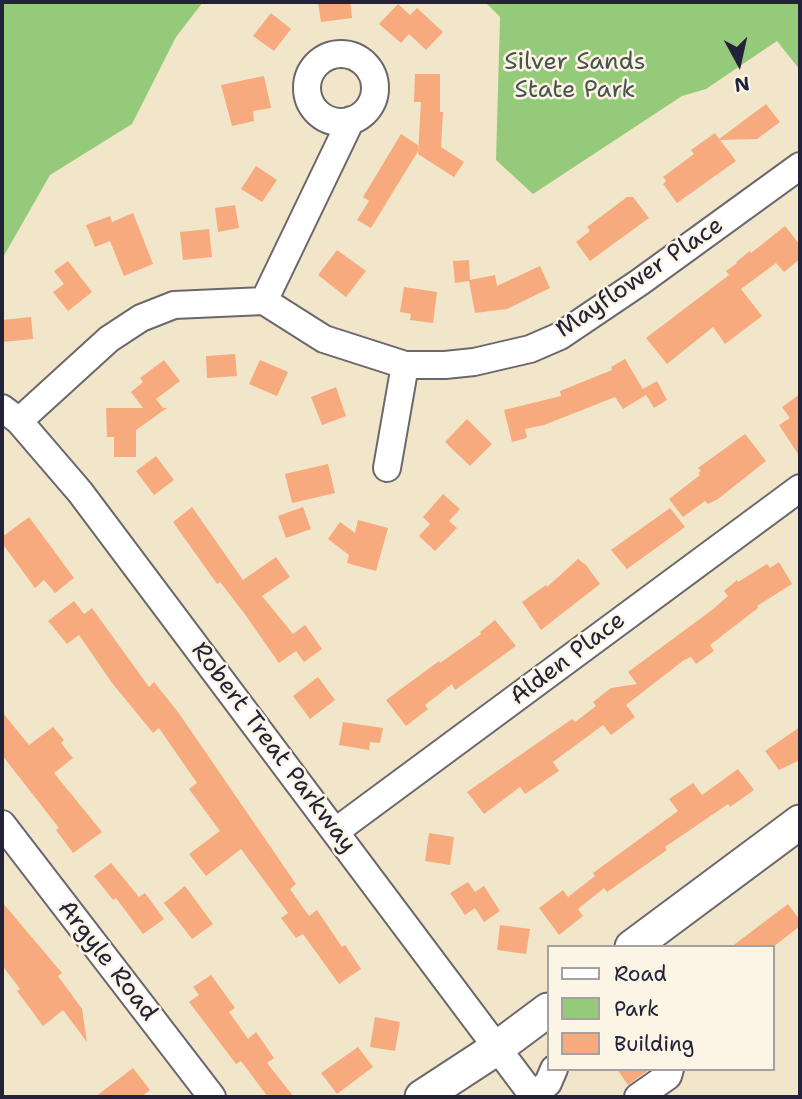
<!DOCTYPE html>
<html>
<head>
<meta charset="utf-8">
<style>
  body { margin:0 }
  #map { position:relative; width:802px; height:1099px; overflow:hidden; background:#f2e6ca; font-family:"Shantell Sans",sans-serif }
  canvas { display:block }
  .frame { position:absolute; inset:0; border:4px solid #22223b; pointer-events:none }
  .legend { position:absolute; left:547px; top:945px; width:228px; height:126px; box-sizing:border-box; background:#fcf5e5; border:2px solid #a5a1a1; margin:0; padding:9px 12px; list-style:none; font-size:21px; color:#22223b }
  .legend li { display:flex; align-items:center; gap:14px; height:35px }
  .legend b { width:35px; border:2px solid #a5a1a1 }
  .north { position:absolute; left:704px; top:28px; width:70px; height:70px; -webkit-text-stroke:5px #fcf5e5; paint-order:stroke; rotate:172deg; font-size:19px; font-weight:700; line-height:28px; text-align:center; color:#22223b }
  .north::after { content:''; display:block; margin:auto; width:24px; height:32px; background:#22223b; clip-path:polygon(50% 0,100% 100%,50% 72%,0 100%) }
</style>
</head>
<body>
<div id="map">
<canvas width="802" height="1099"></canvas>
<div class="frame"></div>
<ul class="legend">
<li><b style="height:9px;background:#fff"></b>Road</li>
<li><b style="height:19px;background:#96ca7b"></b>Park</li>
<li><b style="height:19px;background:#f6aa7d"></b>Building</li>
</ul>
<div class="north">N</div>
</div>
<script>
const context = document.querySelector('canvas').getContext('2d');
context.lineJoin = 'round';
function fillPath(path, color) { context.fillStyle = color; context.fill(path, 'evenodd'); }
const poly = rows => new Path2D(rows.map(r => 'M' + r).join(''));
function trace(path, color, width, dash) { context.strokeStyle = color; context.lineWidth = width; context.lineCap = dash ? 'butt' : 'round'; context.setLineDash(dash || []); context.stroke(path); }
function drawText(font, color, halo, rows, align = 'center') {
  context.font = font + ' "Shantell Sans",sans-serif'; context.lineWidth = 5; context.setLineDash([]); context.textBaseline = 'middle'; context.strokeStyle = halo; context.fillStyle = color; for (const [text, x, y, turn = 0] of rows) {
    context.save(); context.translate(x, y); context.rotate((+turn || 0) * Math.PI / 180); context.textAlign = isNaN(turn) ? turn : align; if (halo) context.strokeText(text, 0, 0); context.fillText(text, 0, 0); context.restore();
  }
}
fillPath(poly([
  [2,2,203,2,176,37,132,124,50,175,2,259],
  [485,2,800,2,800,70,777,41,706,89,682,96,533,194,496,160,500,17]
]), '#96ca7b');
fillPath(poly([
  [318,2,350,2,352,18,321,22],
  [398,4,410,15,417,8,443,32,426,50,409,34,401,43,379,24],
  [271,13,291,29,274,51,253,36],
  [415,74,440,74,440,112,443,112,441,147,464,162,454,177,418,154,421,102,414,102],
  [264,76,271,108,253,111,254,121,232,126,221,85],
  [766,104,780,122,757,139,720,140,736,161,677,203,663,184,666,181,663,177,694,154,691,150,715,133,719,139],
  [401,134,418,145,418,151,371,228,357,220,369,201,363,197],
  [256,166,277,180,262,202,241,189],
  [627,197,633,197,649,218,590,261,576,242,590,231,587,227],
  [235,205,239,228,218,232,215,208],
  [133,213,153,264,124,276,110,241,95,247,86,225,110,216,112,222],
  [785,226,800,245,800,259,784,272,776,263,741,289,762,316,725,344,713,327,667,364,646,338,729,275,726,271,737,263,736,262,750,251,751,253],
  [209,229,212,257,183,260,180,232],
  [337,250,366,271,346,297,318,275],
  [469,260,470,280,495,275,497,286,540,266,550,288,507,309,475,313,469,281,455,283,453,261],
  [68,261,92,292,68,311,53,292,64,284,54,271],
  [404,287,437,292,433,323,410,320,411,314,400,312],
  [31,317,33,339,2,342,2,320],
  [235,354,237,376,207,378,206,356],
  [625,359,644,391,643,389,657,381,667,400,654,408,646,395,623,409,615,397,544,425,525,429,527,438,512,442,504,410,561,396,560,391,612,370,611,367],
  [164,360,180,381,156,399,163,408,167,408,136,430,136,457,114,457,114,437,107,437,106,408,143,408,131,392,143,382,140,378],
  [260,360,288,372,277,396,249,384],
  [336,387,346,416,322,425,311,397],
  [800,394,800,457,779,425,790,418,782,407],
  [467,419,492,444,470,466,445,442],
  [745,434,766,461,718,499,708,504,705,501,683,517,669,499,700,475,698,473,701,471,698,468],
  [156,456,174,480,154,495,136,471],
  [328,464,335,493,292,503,285,474],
  [443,494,460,509,449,521,457,528,435,551,419,536,430,524,423,517],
  [192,507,243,580,276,557,290,577,262,596,293,634,305,625,322,649,304,662,296,651,279,663,244,613,220,582,217,584,173,522],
  [303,507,311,529,286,538,278,516],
  [670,508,685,527,627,569,611,550],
  [29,517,74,578,55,593,44,580,35,588,2,543,2,537],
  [358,520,388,528,376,571,347,563,349,555,328,539,340,522,355,533],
  [578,559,586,565,600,584,541,630,522,602,546,585,547,587],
  [779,562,792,584,757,606,758,608,710,645,714,651,696,664,691,657,684,660,626,705,635,717,611,735,603,725,553,762,559,771,525,794,520,787,484,814,467,792,572,719,575,722,596,706,593,702,611,688,637,684,628,672,712,610,728,596,724,591,737,580,738,582,767,564,770,568],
  [74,601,84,614,92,608,149,687,154,682,178,712,296,884,290,889,309,916,317,910,342,947,345,945,361,969,339,984,303,934,296,938,281,918,288,913,241,849,206,876,189,854,220,831,189,789,197,783,159,728,153,733,112,683,79,635,67,644,48,621],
  [495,620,516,646,455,690,452,684,425,705,428,709,406,726,386,700,439,661,440,663,481,634,480,632],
  [318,677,335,700,310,719,293,696],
  [2,712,29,745,53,727,64,740,61,743,73,758,54,773,102,832,73,853,56,830,59,828,2,755],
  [343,722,383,728,380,743,370,742,369,750,339,745],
  [800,727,800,760,779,770,765,751],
  [738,769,754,790,730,807,728,804,665,847,667,850,607,892,604,888,578,909,583,916,559,935,539,908,563,890,568,897,595,876,593,873,678,811,669,799,693,783,702,795],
  [429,833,454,837,450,865,425,861],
  [111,863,139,897,145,893,164,919,143,934,116,898,113,900,94,876],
  [468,882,475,892,484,886,500,911,484,922,475,908,465,915,450,893],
  [185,886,213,924,192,939,164,903],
  [2,902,62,973,58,976,82,1009,87,1042,63,1010,43,1026,17,991,20,989,2,965],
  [788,904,800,920,800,926,773,947,731,947],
  [500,925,530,929,526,954,497,950],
  [211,975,235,1008,229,1012,248,1039,256,1032,274,1058,267,1063,294,1097,268,1097,241,1061,236,1064,189,1002,199,995,193,987],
  [375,1017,400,1022,395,1051,370,1047],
  [358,1047,373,1067,337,1094,321,1073],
  [133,1068,150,1090,141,1097,95,1097],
  [617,1069,650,1069,628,1085]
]), '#f6aa7d');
const minor = poly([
  '307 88a34 34 0 1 1 68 0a34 34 0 1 1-68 0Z',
  [264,301,351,120],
  [2,408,19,421,80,492,534,1097],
  [19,421,109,339,141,318,174,305,264,301,324,339,405,365,445,365,474,362,530,349,560,336,640,282,800,166],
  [387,468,405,365],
  [2,824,212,1097],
  [336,831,800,488],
  [533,1096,548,1083,554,1069],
  [638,1097,668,1076,670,1069]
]);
const major = poly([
  [632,947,800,822],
  [422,1097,497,1048,548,1010]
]);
trace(minor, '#6b676d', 30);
trace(major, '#6b676d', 37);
trace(minor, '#fff', 26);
trace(major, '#fff', 33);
drawText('24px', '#45544e', '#fcf5e5', [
  ["Silver Sands",575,63],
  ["State Park",575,91]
]);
drawText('24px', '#22223b', '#fcf5e5', [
  ["Mayflower Place",640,278,-34],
  ["Alden Place",568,659,-37],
  ["Robert Treat Parkway",273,748,53],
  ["Argyle Road",107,961,52]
]);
</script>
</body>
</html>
